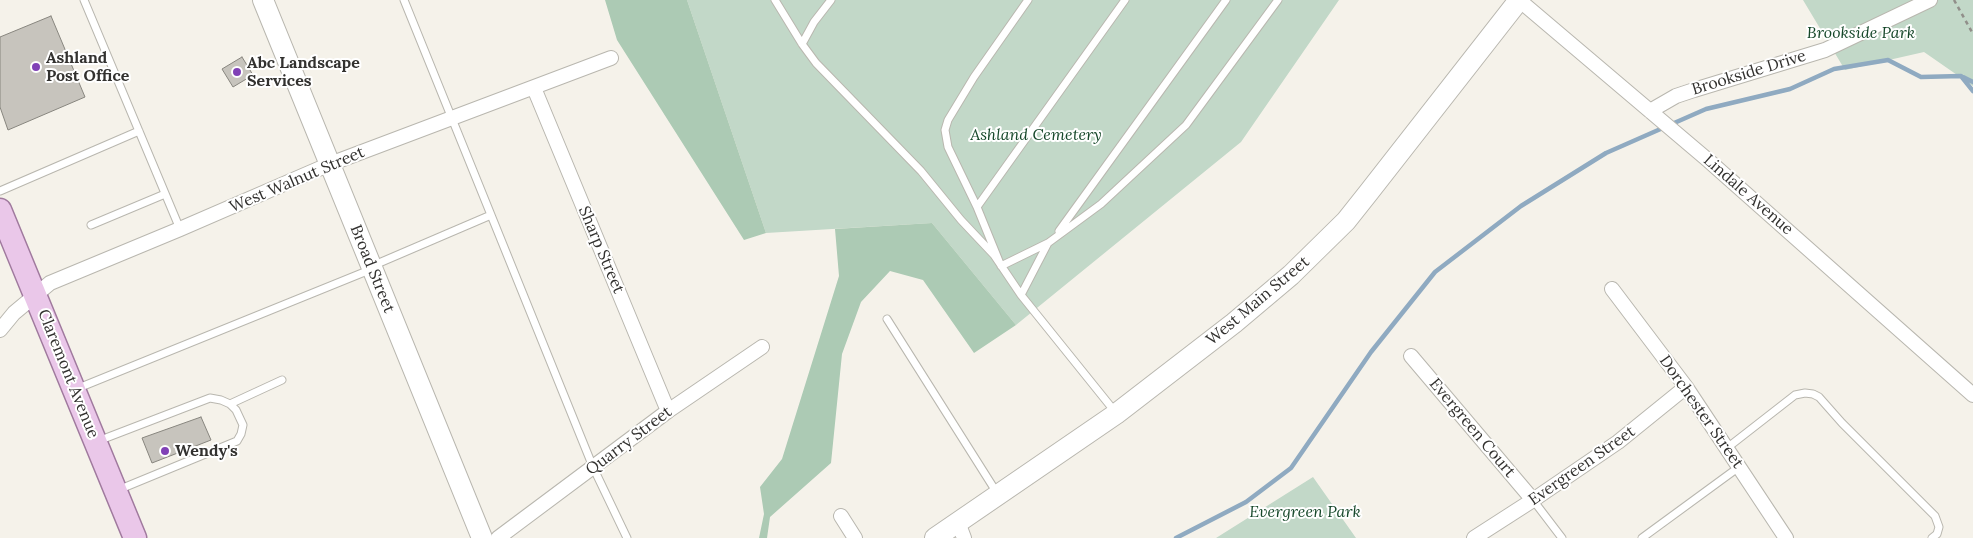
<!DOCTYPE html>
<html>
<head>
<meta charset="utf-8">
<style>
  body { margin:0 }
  canvas { display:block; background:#f5f2ea }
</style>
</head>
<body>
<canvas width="1973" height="538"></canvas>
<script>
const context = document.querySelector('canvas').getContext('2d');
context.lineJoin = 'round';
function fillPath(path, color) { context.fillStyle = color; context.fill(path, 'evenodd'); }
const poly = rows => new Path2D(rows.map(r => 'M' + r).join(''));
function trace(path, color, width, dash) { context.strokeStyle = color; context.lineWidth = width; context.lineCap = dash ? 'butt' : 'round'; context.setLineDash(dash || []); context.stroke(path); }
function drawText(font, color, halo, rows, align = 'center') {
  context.font = font + ' Lora,serif'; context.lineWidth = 4; context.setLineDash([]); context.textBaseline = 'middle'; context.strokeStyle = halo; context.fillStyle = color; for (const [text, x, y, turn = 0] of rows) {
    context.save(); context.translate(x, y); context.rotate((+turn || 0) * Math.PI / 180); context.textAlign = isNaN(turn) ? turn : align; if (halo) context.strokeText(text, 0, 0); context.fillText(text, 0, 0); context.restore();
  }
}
fillPath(poly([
  [687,0,1339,0,1241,142,1016,325,932,223,766,233],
  [1803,0,1973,0,1973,86,1924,52,1845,70],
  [1313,477,1356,538,1216,538]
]), '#c2d8c8');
fillPath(poly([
  [605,0,687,0,766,233,744,240,617,40],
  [932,223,1016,325,974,353,923,280,890,271,861,302,842,354,831,463,770,517,767,538,759,538,764,514,760,487,782,459,839,276,835,229]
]), '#accab4');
trace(poly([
  [1963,77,1973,82],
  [1176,538,1246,502,1291,468,1371,352,1435,272,1521,206,1606,153,1706,109,1790,89,1834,69,1888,60,1921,77,1961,76,1973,91]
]), '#8faac1', 4.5);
const building = poly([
  [51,16,85,97,8,130,0,107,0,37,51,16],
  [242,57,253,75,233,87,222,69,242,57],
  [201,417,211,440,152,463,142,438,201,417]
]);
fillPath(building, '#c7c4bd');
trace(building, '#88867f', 1);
const lane = poly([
  [84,0,180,229],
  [404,0,593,467,627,538],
  [775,0,802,44,816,63,921,171,961,220,994,255,1021,295,1116,413],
  [802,44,814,22,831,0],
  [0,191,139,131],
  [977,207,948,147,945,130,948,120,974,77,1028,0],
  [91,225,165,194],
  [1059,231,1226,0],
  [1048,243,1001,266,977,207,1125,0],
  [372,266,491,215],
  [1021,295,1048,243,1101,204,1186,125,1278,0],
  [887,319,997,493],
  [76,389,372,269],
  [230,404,282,380],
  [98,441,210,398,221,400,230,404,236,410,243,425,241,434,237,441,118,490],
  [1727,448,1795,395,1805,393,1813,394,1819,397,1842,423,1935,516,1939,527,1937,534,1932,538],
  [1533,500,1562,538],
  [1642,538,1739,467]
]);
const street = poly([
  [1519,0,1709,161,1973,395],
  [534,88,668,411],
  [1650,111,1676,96,1694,90,1825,50,1930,0],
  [1612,289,1686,387,1786,538],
  [0,330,14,313,50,283,180,229,330,164,611,58],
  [1411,356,1533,500],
  [841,516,855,538],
  [958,522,964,538],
  [498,538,668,411,762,347],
  [1474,538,1533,500,1618,442,1686,387]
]);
const secondary = poly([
  [263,0,482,538],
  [935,538,1116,414,1234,323,1291,275,1346,221,1369,192,1519,0]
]);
const primary = poly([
  [0,210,135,538]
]);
trace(lane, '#b9b7af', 9);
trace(street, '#b9b7af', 16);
trace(secondary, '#b9b7af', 22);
trace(primary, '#a07a9e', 25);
trace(poly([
  [1954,0,1973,34]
]), '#918f8a', 2.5, [4, 4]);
trace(lane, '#fff', 7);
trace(street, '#fff', 14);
trace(secondary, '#fff', 20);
trace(primary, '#eac7e9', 22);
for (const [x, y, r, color] of [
  [36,67,5,"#8041b6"],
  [237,72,5,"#8041b6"],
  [165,451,5,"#8041b6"]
]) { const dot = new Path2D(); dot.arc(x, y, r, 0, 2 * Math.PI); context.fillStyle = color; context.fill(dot); trace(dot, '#fff', 2); }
drawText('italic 16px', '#154729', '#fff', [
  ["Brookside Park",1861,33],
  ["Ashland Cemetery",1036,135],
  ["Evergreen Park",1305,512]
]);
drawText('bold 16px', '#32312f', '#fff', [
  ["Ashland",46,58],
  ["Post Office",46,76],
  ["Abc Landscape",247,63],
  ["Services",247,81],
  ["Wendy's",175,451]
], 'left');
drawText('16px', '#32312f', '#fff', [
  ["Brookside Drive",1749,73,-17],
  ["West Walnut Street",297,180,-23],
  ["Lindale Avenue",1748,195,41],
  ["Sharp Street",601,250,67],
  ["Broad Street",372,269,68],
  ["West Main Street",1258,301,-40],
  ["Claremont Avenue",68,374,68],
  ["Dorchester Street",1701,412,55],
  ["Evergreen Court",1472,428,50],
  ["Quarry Street",629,441,-37],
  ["Evergreen Street",1582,466,-35]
]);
</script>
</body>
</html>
